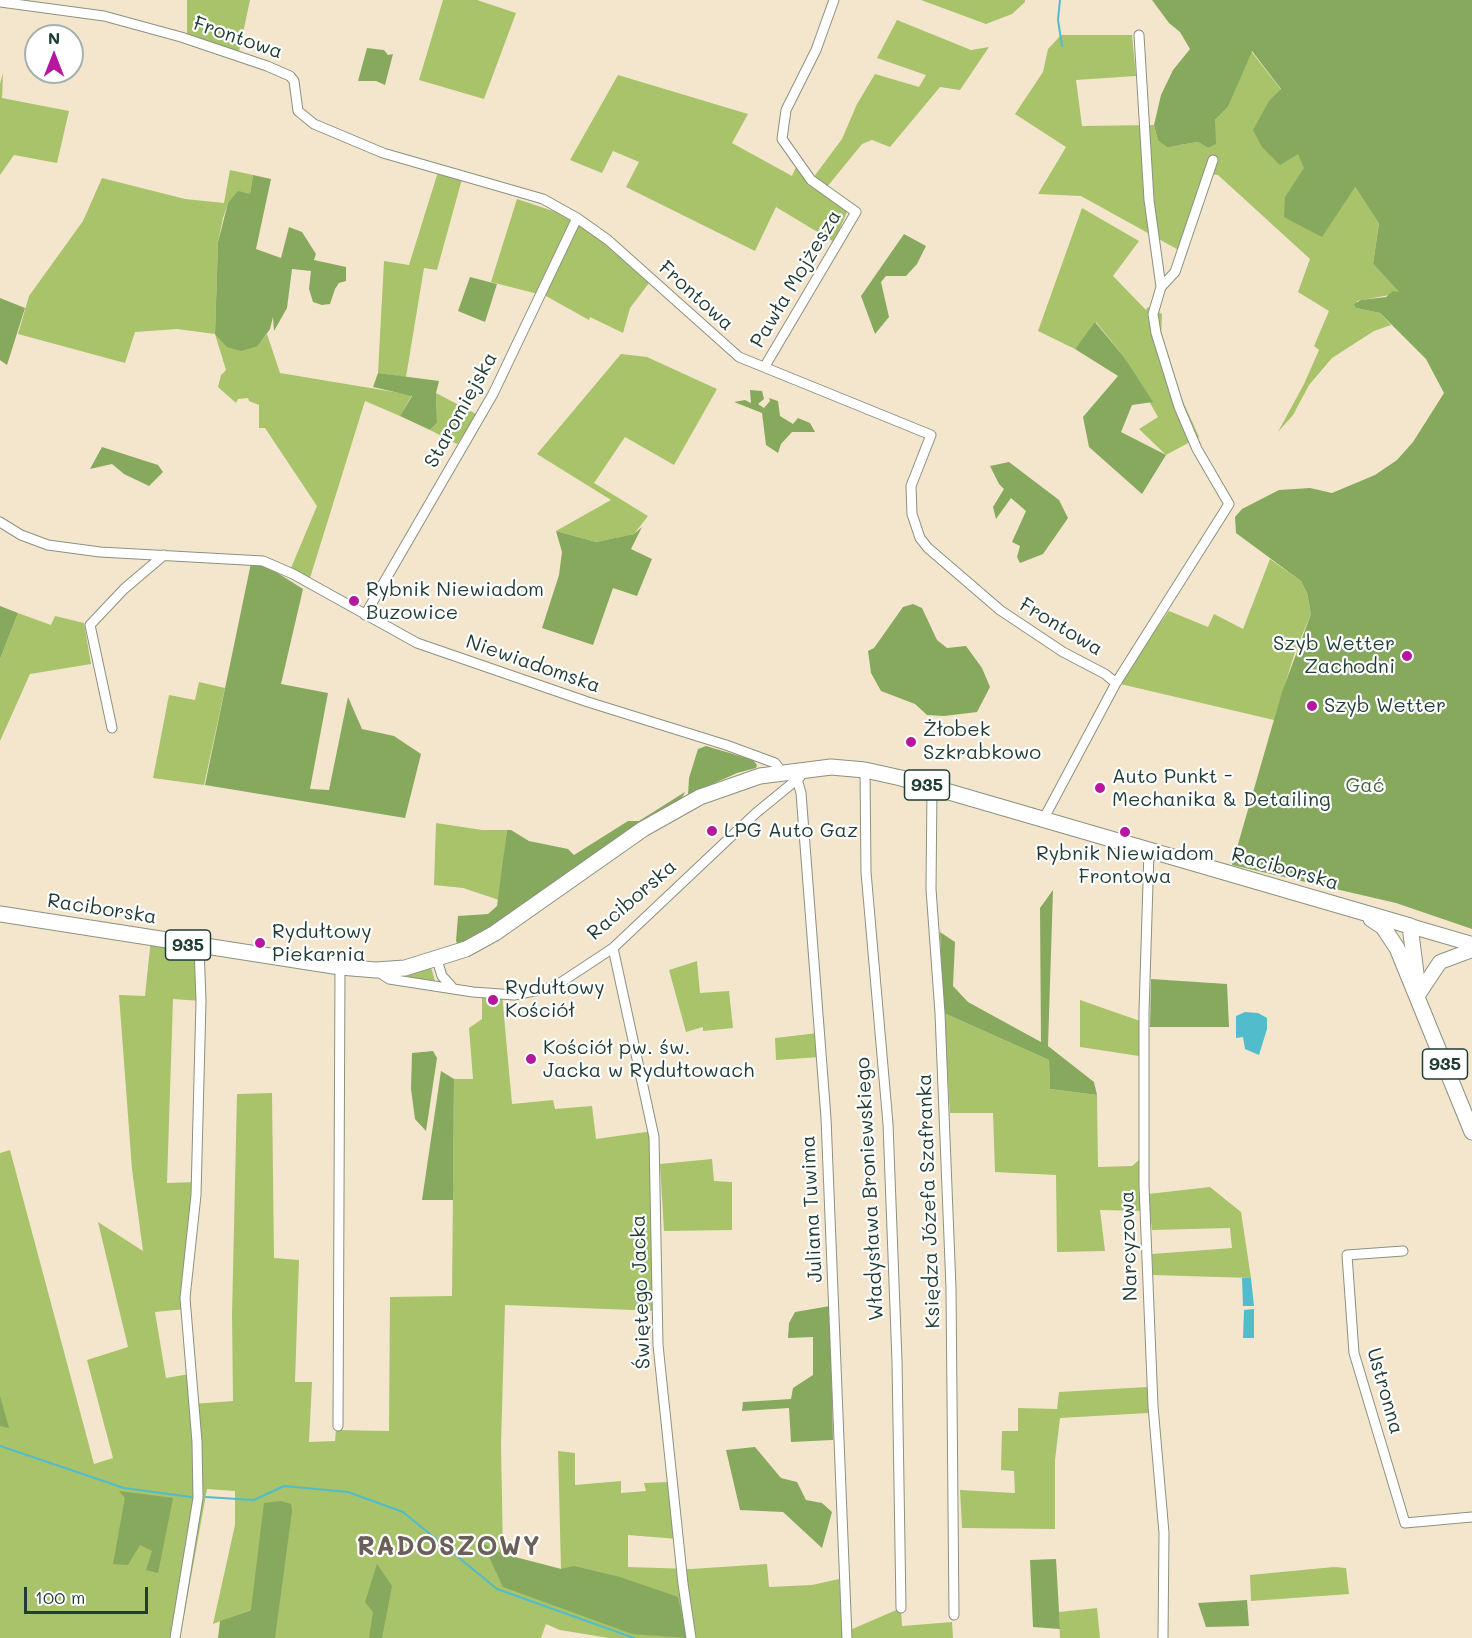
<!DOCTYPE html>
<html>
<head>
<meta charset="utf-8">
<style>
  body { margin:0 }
  #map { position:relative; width:1472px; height:1638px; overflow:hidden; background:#f4e6cd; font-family:Mali,sans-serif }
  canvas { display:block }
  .north { position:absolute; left:24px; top:24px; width:60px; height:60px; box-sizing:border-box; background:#fff; border:2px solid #a5b1ae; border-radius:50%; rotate:0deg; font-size:16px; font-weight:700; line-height:24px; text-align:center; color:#1f3d34 }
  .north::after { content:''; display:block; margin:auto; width:21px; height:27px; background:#b5179e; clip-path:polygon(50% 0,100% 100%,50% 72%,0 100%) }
  .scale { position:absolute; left:24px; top:1587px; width:124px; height:27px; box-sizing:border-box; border:3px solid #1f3d34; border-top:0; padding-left:8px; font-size:18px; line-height:21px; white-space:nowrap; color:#1f3d34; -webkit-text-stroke:4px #fff; paint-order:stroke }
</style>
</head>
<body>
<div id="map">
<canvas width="1472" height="1638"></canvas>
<div class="north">N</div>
<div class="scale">100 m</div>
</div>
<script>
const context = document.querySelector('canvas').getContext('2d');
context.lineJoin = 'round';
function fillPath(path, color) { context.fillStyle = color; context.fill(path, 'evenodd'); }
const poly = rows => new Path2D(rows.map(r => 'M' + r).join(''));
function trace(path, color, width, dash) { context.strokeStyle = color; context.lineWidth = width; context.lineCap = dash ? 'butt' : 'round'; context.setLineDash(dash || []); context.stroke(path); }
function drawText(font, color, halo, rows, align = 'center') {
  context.font = font + ' Mali,sans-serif'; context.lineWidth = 4.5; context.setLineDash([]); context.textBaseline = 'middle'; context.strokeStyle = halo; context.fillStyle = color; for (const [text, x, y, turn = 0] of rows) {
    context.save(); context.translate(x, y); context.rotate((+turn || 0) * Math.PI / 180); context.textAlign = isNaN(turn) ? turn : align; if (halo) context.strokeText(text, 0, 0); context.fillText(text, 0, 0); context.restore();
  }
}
fillPath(poly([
  [187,0,250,0,239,52,187,35],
  [443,0,477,0,516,13,484,99,419,80],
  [921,0,1025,0,1025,2,1012,14,986,24],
  [897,20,971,50,989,47,960,90,940,87,890,147,872,140,862,144,827,187,813,178,842,139,857,104,875,74,919,87,926,75,877,58],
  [1061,35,1132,35,1136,76,1076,80,1082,126,1154,125,1158,140,1180,145,1198,142,1208,148,1215,144,1215,120,1228,107,1251,51,1338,163,1379,222,1373,264,1400,293,1357,301,1356,308,1380,313,1391,325,1374,331,1332,358,1309,385,1293,415,1278,432,1304,384,1319,350,1314,346,1329,311,1298,292,1310,259,1218,175,1209,174,1184,253,1081,196,1038,194,1066,147,1015,114,1043,72,1048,49],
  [3,73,2,98,69,111,57,163,14,155,0,175,0,84],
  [618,75,748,114,732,143,792,176,796,167,847,212,834,242,776,207,755,251,626,187,639,162,613,151,602,173,570,160],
  [230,170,253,175,250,194,228,203,223,218,218,242,215,334,258,346,267,334,280,373,412,395,400,416,365,401,310,578,291,568,317,506,265,428,259,428,259,405,249,401,248,398,238,399,236,403,218,387,221,375,226,370,215,334,177,329,135,332,125,363,18,334,29,296,83,221,102,178,185,199,224,203],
  [438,172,462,179,437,270,424,268,406,377,378,373,384,261,409,265],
  [517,199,556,212,591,232,649,283,630,308,623,333,590,317,589,320,546,296,491,282],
  [1082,208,1139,241,1113,276,1146,310,1148,307,1162,314,1161,336,1180,395,1199,437,1166,455,1139,429,1158,417,1124,357,1096,322,1075,349,1038,331],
  [621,354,647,357,717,389,674,465,625,437,594,483,648,516,634,534,596,542,556,531,611,500,537,454],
  [436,393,478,415,457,444,430,430,437,423],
  [1270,559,1301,581,1307,593,1311,614,1295,652,1274,720,1116,683,1169,611,1208,627,1214,614,1243,629],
  [18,613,51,625,55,616,84,623,91,664,30,674,0,741,0,659],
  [199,682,225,688,204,785,153,778,169,695,195,700],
  [436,823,482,830,507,830,499,900,463,888,434,885],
  [151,938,199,946,201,1001,173,999,167,1183,196,1182,186,1309,155,1312,166,1378,190,1374,193,1404,233,1401,232,1315,237,1094,272,1093,274,1258,299,1260,295,1382,312,1382,309,1442,335,1441,336,1430,389,1431,390,1297,452,1296,454,1079,473,1079,469,1028,482,1019,482,993,502,994,512,1104,553,1100,555,1109,592,1106,596,1139,653,1131,658,1311,505,1305,501,1445,503,1554,561,1569,558,1451,575,1453,575,1485,621,1481,621,1493,646,1491,644,1483,669,1482,678,1539,628,1535,628,1567,691,1569,767,1564,769,1587,812,1585,839,1579,843,1633,901,1608,902,1626,952,1622,953,1638,609,1638,560,1630,546,1624,541,1638,247,1638,250,1610,213,1624,235,1525,235,1491,207,1489,180,1638,0,1638,0,1153,10,1150,94,1464,113,1458,87,1360,128,1347,98,1222,143,1251,132,1169,119,995,145,996],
  [697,961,700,993,729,991,733,1028,703,1031,703,1027,686,1032,669,970],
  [431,967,435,981,402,976],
  [1080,1000,1140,1021,1139,1056,1080,1047],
  [944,1013,1049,1060,1050,1089,1097,1095,1098,1167,1132,1166,1139,1160,1141,1211,1100,1210,1105,1251,1057,1252,1056,1175,995,1172,993,1113,950,1113],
  [818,1033,820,1057,776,1060,775,1038],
  [712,1159,714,1181,732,1182,732,1230,664,1231,660,1164],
  [1210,1187,1241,1212,1251,1278,1153,1275,1152,1254,1232,1248,1230,1228,1152,1230,1148,1194],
  [1148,1387,1148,1413,1060,1418,1055,1460,1055,1529,962,1528,960,1490,1015,1493,1014,1471,1001,1470,1002,1431,1018,1431,1018,1408,1057,1409,1059,1392],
  [1334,1567,1346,1568,1349,1594,1251,1601,1250,1575],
  [1097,1608,1100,1638,1060,1638,1059,1612]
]), '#a8c369');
fillPath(poly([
  [1152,0,1472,0,1472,929,1396,903,1232,865,1282,692,1311,614,1307,593,1301,581,1236,533,1235,517,1242,509,1279,490,1310,488,1332,493,1375,475,1397,460,1413,442,1444,393,1426,359,1380,313,1356,308,1354,304,1361,300,1386,297,1393,291,1399,292,1373,264,1379,223,1355,187,1322,237,1284,217,1285,197,1304,168,1298,154,1280,165,1262,147,1253,130,1269,101,1281,89,1252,51,1228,107,1215,120,1216,144,1208,148,1198,142,1167,147,1158,140,1154,125,1161,95,1173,70,1190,49,1180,32,1169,23],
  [367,48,384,50,388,55,393,54,385,85,376,81,358,81],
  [253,175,271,179,256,249,281,258,289,227,302,232,316,254,314,260,346,267,346,281,339,283,335,289,330,304,322,305,313,302,309,289,311,271,292,269,287,308,274,331,273,317,270,329,258,346,241,351,227,347,215,334,218,242,228,203,238,191,250,194],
  [904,234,926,246,917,264,906,276,886,276,881,282,889,317,875,334,861,296],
  [470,277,497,284,485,322,458,311],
  [0,298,25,308,7,365,0,360],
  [1095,322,1124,357,1153,402,1132,405,1121,432,1166,455,1142,494,1089,447,1083,417,1118,376,1075,349],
  [378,373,439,381,436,393,437,423,430,430,400,416,412,396,373,387],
  [750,390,762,391,764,399,758,404,764,408,770,401,769,398,778,401,780,416,793,424,798,418,810,423,815,432,792,432,781,444,778,453,766,445,762,413,734,402,745,400,751,403],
  [102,447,158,465,163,472,149,486,124,474,112,464,90,469],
  [1009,462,1059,500,1068,518,1043,554,1020,563,1017,557,1020,546,1012,542,1026,511,1011,498,996,519,993,507,1004,489,999,484,990,466],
  [642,527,631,549,652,559,637,596,613,588,593,645,542,628,559,575,562,552,556,531,596,542,634,534],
  [251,563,268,567,303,589,281,684,328,693,310,789,329,790,348,697,362,729,394,736,421,754,405,818,205,785],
  [913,604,922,608,937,640,947,648,966,646,982,668,990,687,977,712,944,716,927,715,915,704,881,691,871,673,868,651,874,648,903,607],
  [0,606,18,613,0,659],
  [706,746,753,760,757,765,756,768,737,773,688,795,689,778,698,749],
  [685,792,682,798,506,921,458,945,456,941,458,916,488,914,497,906,507,830,511,830,529,841,568,849,574,855,628,821,639,821],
  [1053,890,1048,1046,1094,1082,1097,1095,1050,1089,1049,1060,944,1013,940,932,955,942,953,986,968,1002,1041,1042,1040,908],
  [1151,979,1227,984,1229,1027,1150,1027],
  [433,1051,437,1058,426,1131,415,1119,411,1089,412,1053],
  [441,1071,454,1079,453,1200,422,1200],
  [830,1306,833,1440,791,1442,789,1408,742,1411,743,1402,791,1399,793,1388,813,1375,813,1337,788,1338,789,1323,795,1312],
  [0,1396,9,1428,0,1426],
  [755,1447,781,1478,797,1482,806,1500,822,1503,832,1512,822,1548,783,1512,740,1510,726,1450],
  [119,1491,173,1498,158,1573,146,1570,152,1551,140,1545,128,1565,113,1564,125,1498],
  [281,1501,291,1504,292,1511,275,1638,218,1638,220,1621,251,1610,264,1503],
  [483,1544,503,1554,561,1569,574,1566,620,1577,678,1597,687,1638,632,1634,503,1587],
  [1056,1559,1060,1629,1033,1627,1030,1560],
  [377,1564,392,1586,382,1638,369,1638,373,1612,365,1602],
  [1247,1600,1249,1626,1206,1627,1198,1603]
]), '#86a95d');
fillPath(poly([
  [1245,1012,1258,1013,1267,1018,1267,1029,1259,1055,1245,1049,1243,1037,1236,1038,1236,1016],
  [1242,1278,1251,1278,1254,1306,1243,1306],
  [1254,1309,1254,1338,1243,1338,1244,1310]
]), '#51bccc');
trace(poly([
  [1060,0,1058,20,1062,46],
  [0,1446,124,1488,191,1497],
  [206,1497,254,1500,284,1486,348,1492,403,1512,497,1589,634,1638]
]), '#51bccc', 2);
const street = poly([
  [0,2,104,16,181,37,267,66,290,76,294,81,298,111,314,124,383,153,543,199,577,218,608,240,739,357,931,435,911,486,912,514,920,538,928,548,1000,610,1063,652,1105,674,1116,683],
  [1139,35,1149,200,1161,287],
  [765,366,856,212,811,180,782,139,786,110,816,50,834,0],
  [0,522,21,535,48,545,100,552,263,561,293,574,417,643,588,702,726,745,775,763,781,771],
  [365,615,493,394,577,218],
  [112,728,90,625,124,589,164,555],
  [865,770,866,872,888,1124,897,1361,901,1608],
  [797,779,801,793,826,1118,847,1638],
  [932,787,931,889,940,1013,951,1288,954,1615],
  [1043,820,1116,683,1229,504,1197,449,1179,407,1156,333,1153,314,1161,287,1175,272,1213,160],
  [1149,851,1144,1012,1144,1185,1153,1406,1164,1533,1163,1638],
  [613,948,654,1137,658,1345,683,1584,691,1638],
  [437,960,442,976,452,987],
  [377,971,389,979,473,992,514,995,554,987,613,948,756,813,800,777],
  [1403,1251,1347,1255,1354,1353,1405,1523,1472,1517],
  [338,1426,340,967],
  [175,1638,198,1498,197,1442,185,1298,196,1195,201,1001,199,946]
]);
const secondary = poly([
  [1410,926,1472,944],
  [1418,995,1440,962,1472,950]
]);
const primary = poly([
  [0,914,340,967,376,970,405,968,466,949,495,933,643,829,700,797,760,776,831,767,865,770,901,778,1410,926],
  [1371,919,1383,927,1397,948,1472,1132],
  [1410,926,1418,989]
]);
trace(street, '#8a9280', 11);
trace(secondary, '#8a9280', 16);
trace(primary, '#8a9280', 17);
trace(street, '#fff', 9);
trace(secondary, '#fff', 14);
trace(primary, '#fff', 15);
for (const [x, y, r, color] of [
  [354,601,6,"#b5179e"],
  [1407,656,6,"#b5179e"],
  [1312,706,6,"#b5179e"],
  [911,742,6,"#b5179e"],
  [1100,788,6,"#b5179e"],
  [712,831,6,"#b5179e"],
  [1125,832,6,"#b5179e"],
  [260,943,6,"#b5179e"],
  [493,1000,6,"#b5179e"],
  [531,1059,6,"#b5179e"]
]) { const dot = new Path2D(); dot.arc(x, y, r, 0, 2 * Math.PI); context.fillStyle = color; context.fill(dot); trace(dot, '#fff', 2); }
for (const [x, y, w] of [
  [927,785,45],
  [188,945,45],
  [1445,1064,45]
]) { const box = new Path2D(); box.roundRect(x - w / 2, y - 15, w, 30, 4.5); context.fillStyle = '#fff'; context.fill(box); trace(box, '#1f3d34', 1.5); }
drawText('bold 18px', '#1f3d34', null, [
  ["935",927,785],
  ["935",188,945],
  ["935",1445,1064]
]);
drawText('20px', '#1f3d34', '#fff', [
  ["Frontowa",238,38,19],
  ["Pawła Mojżesza",796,279,-59],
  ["Frontowa",696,296,42],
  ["Staromiejska",461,410,-61],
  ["Frontowa",1061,627,31],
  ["Niewiadomska",533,664,19],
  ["Raciborska",1285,869,16],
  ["Raciborska",632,900,-41],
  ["Raciborska",102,909,9],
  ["Władysława Broniewskiego",870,1189,-93],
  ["Księdza Józefa Szafranka",929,1201,-92],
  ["Juliana Tuwima",812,1209,-93],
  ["Narcyzowa",1129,1246,-92],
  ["Świętego Jacka",641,1292,-92],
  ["Ustronna",1385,1391,74]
]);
drawText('20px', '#1f3d34', '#fff', [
  ["Rybnik Niewiadom",366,590],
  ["Buzowice",366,613],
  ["Szyb Wetter",1395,644,"right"],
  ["Zachodni",1395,667,"right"],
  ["Szyb Wetter",1324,706],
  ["Żłobek",923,730],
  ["Szkrabkowo",923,753],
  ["Auto Punkt -",1112,777],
  ["Mechanika & Detailing",1112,800],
  ["LPG Auto Gaz",724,831],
  ["Rybnik Niewiadom",1125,854,"center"],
  ["Frontowa",1125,877,"center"],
  ["Rydułtowy",272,932],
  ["Piekarnia",272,955],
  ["Rydułtowy",505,988],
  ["Kościół",505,1011],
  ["Kościół pw. św.",543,1048],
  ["Jacka w Rydułtowach",543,1071]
], 'left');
drawText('20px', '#486544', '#fff', [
  ["Gać",1365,786]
]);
context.letterSpacing = '1.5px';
drawText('bold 26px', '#6b5f59', '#fff', [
  ["RADOSZOWY",449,1547]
]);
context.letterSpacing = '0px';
</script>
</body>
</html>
